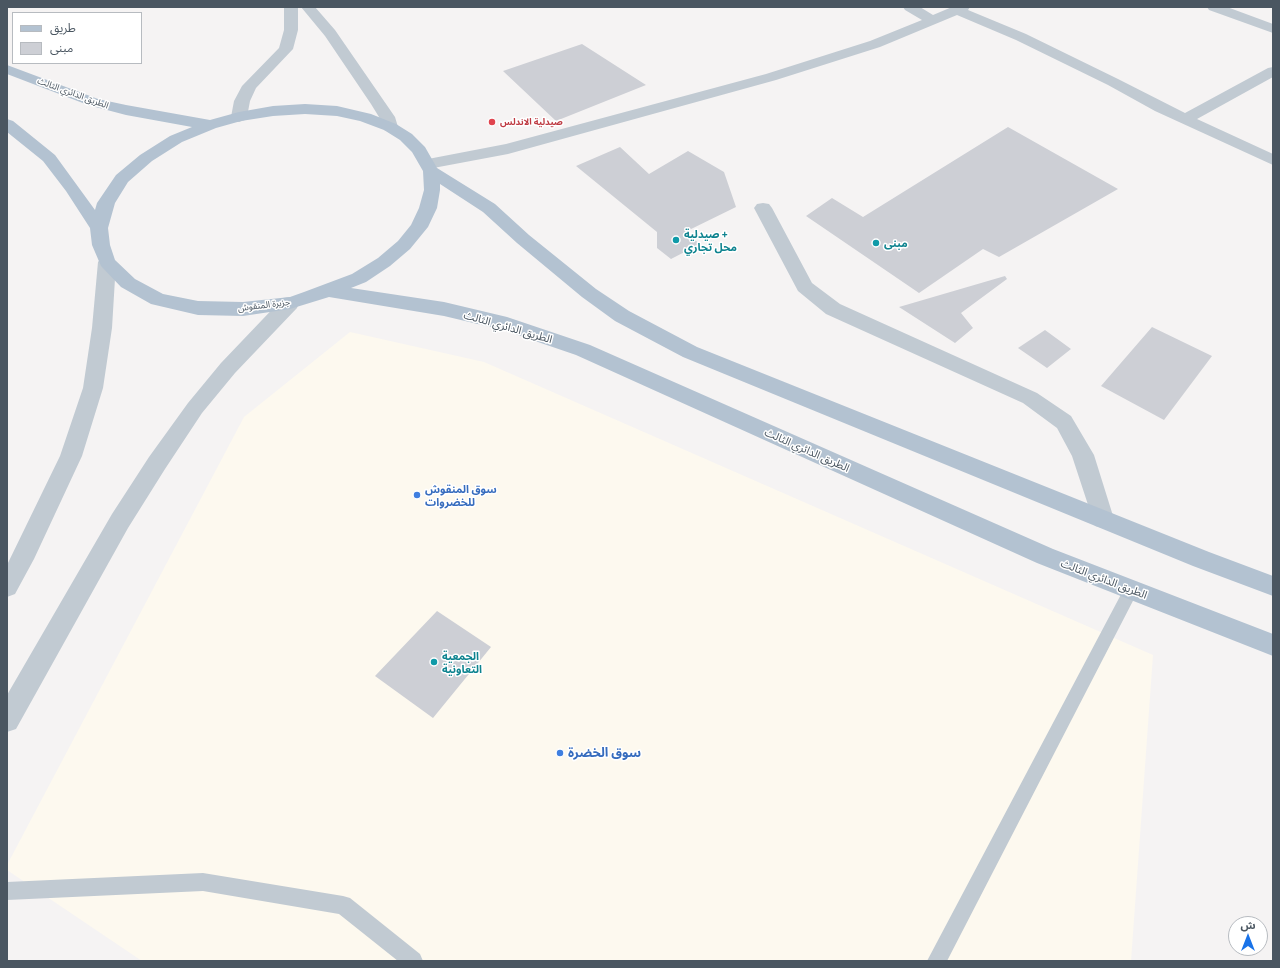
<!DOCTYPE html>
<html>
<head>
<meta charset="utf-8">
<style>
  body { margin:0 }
  #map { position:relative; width:1280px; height:968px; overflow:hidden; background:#f5f3f3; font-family:"Exo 2","Noto Sans Arabic",sans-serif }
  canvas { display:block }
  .frame { position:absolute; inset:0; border:8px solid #4a5661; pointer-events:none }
  .legend { position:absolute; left:12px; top:12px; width:130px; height:52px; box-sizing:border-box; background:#fff; border:1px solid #b7bbc0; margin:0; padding:5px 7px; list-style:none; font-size:12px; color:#4a5661 }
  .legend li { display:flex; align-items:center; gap:8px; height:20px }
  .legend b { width:20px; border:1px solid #b7bbc0 }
  .north { position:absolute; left:1228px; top:916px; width:40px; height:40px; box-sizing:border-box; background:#fff; border:1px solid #b7bbc0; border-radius:50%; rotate:0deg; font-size:11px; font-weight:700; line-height:16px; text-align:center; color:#4a5661 }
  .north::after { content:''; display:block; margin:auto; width:14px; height:18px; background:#1a73e8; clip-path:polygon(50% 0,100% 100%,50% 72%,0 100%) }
</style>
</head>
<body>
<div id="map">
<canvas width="1280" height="968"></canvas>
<div class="frame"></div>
<ul class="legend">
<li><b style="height:5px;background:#b3c2d1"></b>طريق</li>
<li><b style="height:11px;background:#cdcfd5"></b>مبنى</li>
</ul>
<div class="north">ش</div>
</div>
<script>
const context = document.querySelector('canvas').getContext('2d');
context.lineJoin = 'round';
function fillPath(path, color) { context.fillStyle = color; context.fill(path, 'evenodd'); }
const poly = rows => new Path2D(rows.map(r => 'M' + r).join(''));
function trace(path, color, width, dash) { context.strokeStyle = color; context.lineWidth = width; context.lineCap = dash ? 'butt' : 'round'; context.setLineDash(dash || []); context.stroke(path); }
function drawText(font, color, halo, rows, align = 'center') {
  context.font = font + ' "Exo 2","Noto Sans Arabic",sans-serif'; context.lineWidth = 3; context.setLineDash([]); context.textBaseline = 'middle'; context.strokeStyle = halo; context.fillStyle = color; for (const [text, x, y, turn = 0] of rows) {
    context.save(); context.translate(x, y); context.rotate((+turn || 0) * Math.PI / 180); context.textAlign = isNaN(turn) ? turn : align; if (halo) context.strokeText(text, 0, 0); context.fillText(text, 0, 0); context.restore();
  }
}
fillPath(poly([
  [350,332,484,362,1153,655,1131,961,142,961,7,870,7,865,244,417]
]), '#fdf9ef');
fillPath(poly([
  [582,44,646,85,556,121,503,71],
  [1008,127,1118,189,999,257,983,249,919,293,806,216,832,198,863,217],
  [620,147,649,174,688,151,724,172,736,207,685,232,700,244,671,259,657,248,657,232,576,166],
  [1005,276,1007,279,961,313,973,328,955,343,899,307],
  [1152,327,1212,356,1164,420,1101,386],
  [1045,330,1071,349,1047,368,1018,348],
  [437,611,491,647,433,718,375,676]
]), '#cdcfd5');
fillPath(poly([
  [1131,583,1136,585,1139,590,1136,595,947,961,927,961,1126,585,1131,583],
  [203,873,343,896,350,898,420,954,423,961,398,961,339,914,203,891,7,900,7,882,203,873]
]), '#c1cad2');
fillPath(poly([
  [903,7,920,7,933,15,952,7,970,7,968,10,1026,34,1118,79,1185,113,1268,68,1273,67,1273,77,1197,119,1273,154,1273,165,1155,111,1108,85,1016,40,957,15,880,47,776,80,508,154,428,169,422,167,420,164,422,161,428,159,506,144,766,74,870,41,922,20,905,10,903,7],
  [1207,7,1227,7,1273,24,1273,33,1209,10,1207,7],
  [763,203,769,204,772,208,812,283,840,304,1037,393,1071,416,1094,455,1114,519,1111,526,1103,528,1095,526,1072,456,1057,428,1023,403,826,314,798,291,754,208,757,204,763,203]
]), '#c1cad2');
fillPath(poly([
  [284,7,298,7,298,30,293,49,256,88,250,101,247,117,245,120,239,122,233,120,231,117,234,101,242,86,279,48,284,30,284,7],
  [301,7,315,7,335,30,395,117,398,127,396,130,390,132,384,130,379,117,371,104,325,36,301,7],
  [107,256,113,258,116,262,112,328,103,388,82,456,34,559,15,594,7,597,7,565,60,456,83,388,92,328,98,262,101,258,107,256],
  [290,297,297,298,299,303,297,308,235,373,202,413,165,469,128,528,16,729,7,732,7,695,112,514,149,457,188,403,221,363,283,298,290,297]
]), '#c1cad2');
fillPath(poly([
  [7,65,98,99,126,105,210,120,239,112,273,106,305,104,337,106,371,114,396,124,412,134,425,147,437,168,495,204,529,235,596,289,629,311,697,347,1209,552,1273,576,1273,596,1193,566,683,357,615,321,582,297,517,243,483,212,440,184,440,190,437,208,428,227,410,249,390,266,366,282,351,288,444,302,507,317,590,345,1053,549,1273,634,1273,656,1037,563,576,355,503,330,444,316,329,297,290,309,243,316,198,315,151,304,121,287,101,266,92,245,90,228,66,191,43,161,7,132,7,119,13,121,55,155,95,210,97,203,116,175,140,155,170,136,192,127,126,115,88,105,7,74,7,65],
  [305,114,337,116,360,121,384,130,400,140,412,152,423,171,424,190,419,208,411,225,398,241,378,258,352,274,304,292,290,297,243,302,198,301,163,294,135,279,115,260,110,245,108,228,115,203,128,182,152,161,182,142,216,128,241,121,273,116,305,114]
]), '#b3c2d1');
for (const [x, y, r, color] of [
  [492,122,4,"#e0444e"],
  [676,240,4,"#0f9aa8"],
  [876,243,4,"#0f9aa8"],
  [417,495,4,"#3f7fe0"],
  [434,662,4,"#0f9aa8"],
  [560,753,4,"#3f7fe0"]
]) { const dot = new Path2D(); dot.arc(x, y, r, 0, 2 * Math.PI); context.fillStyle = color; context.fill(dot); trace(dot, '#fff', 1.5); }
drawText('9px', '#4a5661', '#fff', [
  ["الطريق الدائري الثالث",73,93,20],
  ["جزيرة المنقوش",264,305,-7]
]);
drawText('bold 9px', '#be3a42', '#fff', [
  ["صيدلية الاندلس",500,122]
], 'left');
drawText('bold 11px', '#0d838f', '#fff', [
  ["صيدلية +",684,234],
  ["محل تجاري",684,247],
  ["مبنى",884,243],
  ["الجمعية",442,656],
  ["التعاونية",442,669]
], 'left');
drawText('11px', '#4a5661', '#fff', [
  ["الطريق الدائري الثالث",508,327,16],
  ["الطريق الدائري الثالث",807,450,24],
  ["الطريق الدائري الثالث",1104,579,21]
]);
drawText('bold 11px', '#366cbe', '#fff', [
  ["سوق المنقوش",425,489],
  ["للخضروات",425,502]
], 'left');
drawText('bold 13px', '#366cbe', '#fff', [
  ["سوق الخضرة",568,753]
], 'left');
</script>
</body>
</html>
